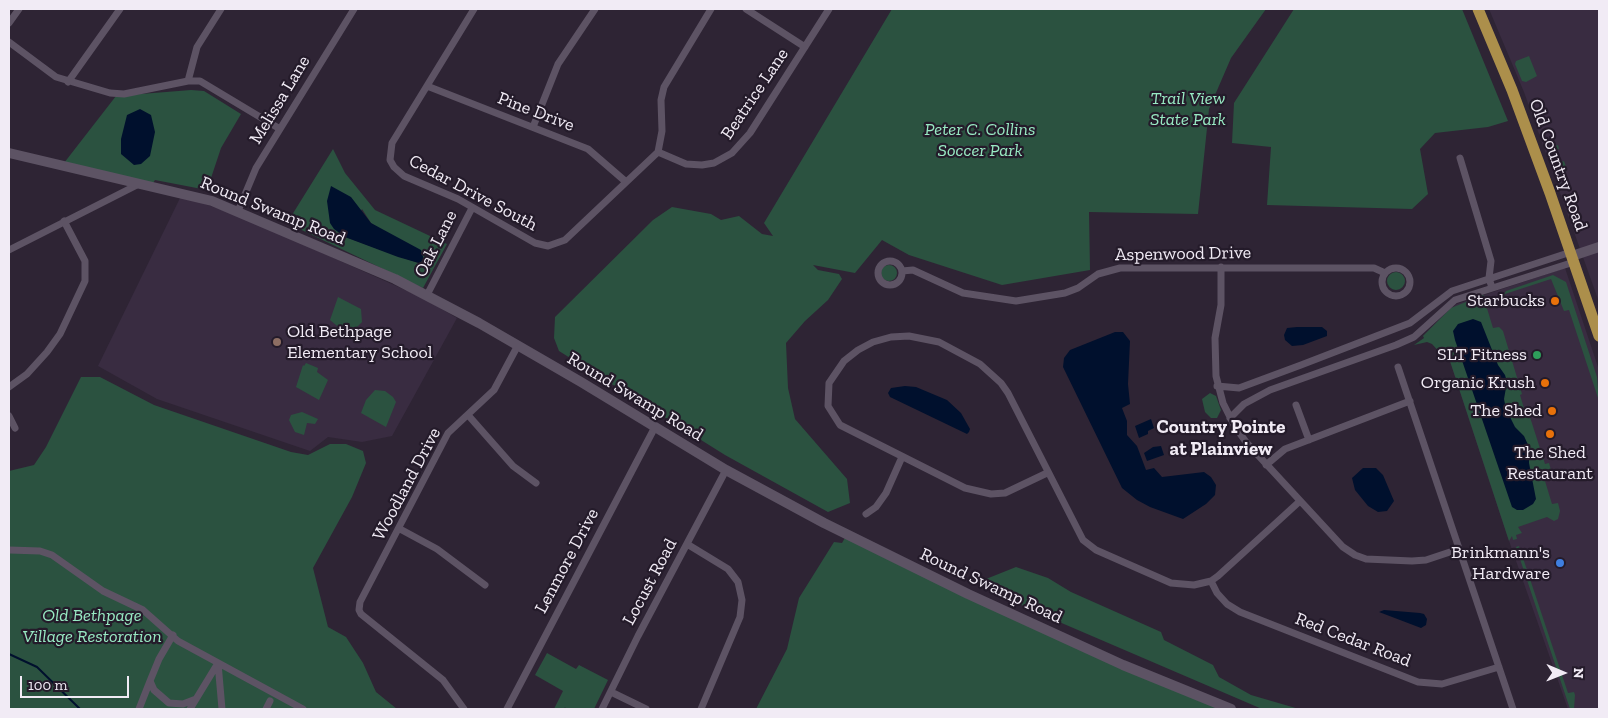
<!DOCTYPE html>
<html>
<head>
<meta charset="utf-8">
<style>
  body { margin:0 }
  #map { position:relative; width:1608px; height:718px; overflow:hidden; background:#2e2434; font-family:"Zilla Slab",serif }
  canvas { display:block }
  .frame { position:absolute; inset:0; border:10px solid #f1ebf5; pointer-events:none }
  .north { position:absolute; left:1538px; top:648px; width:50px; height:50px; -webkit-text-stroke:4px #241b2a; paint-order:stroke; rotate:91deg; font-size:14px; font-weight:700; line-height:20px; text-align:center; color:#f1ebf5 }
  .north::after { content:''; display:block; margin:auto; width:18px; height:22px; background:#f1ebf5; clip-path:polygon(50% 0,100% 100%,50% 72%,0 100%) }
  .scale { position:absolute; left:20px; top:676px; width:109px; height:22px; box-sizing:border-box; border:2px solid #f1ebf5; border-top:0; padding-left:6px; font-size:15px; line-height:18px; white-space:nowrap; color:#f1ebf5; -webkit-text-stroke:4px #241b2a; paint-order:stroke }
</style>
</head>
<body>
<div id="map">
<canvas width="1608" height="718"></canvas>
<div class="frame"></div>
<div class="north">N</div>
<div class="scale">100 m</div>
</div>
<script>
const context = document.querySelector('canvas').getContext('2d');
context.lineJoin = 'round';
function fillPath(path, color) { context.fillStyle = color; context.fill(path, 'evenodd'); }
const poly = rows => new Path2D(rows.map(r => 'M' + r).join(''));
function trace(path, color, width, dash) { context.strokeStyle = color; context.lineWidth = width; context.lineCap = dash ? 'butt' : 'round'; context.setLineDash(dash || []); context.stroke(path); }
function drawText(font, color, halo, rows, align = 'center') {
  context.font = font + ' "Zilla Slab",serif'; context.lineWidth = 4.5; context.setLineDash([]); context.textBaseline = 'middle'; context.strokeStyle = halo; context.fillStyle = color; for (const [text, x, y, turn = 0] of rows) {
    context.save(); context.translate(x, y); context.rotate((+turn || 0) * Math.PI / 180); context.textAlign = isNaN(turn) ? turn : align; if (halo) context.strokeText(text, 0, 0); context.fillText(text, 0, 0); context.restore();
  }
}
fillPath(poly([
  [1489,9,1599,9,1599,302,1524,92],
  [181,196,240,216,423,298,457,318,392,436,362,442,328,437,310,451,157,399,98,366],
  [1565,268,1599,370,1599,709,1568,709,1508,538,1447,352,1423,336,1446,312,1457,304]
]), '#392c41');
fillPath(poly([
  [892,9,1266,9,1231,58,1209,109,1198,214,1089,212,1090,270,1002,285,909,255,882,240,855,273,813,265,818,270,839,274,842,279,828,300,805,321,786,343,788,388,795,419,847,479,850,503,828,512,725,455,559,351,554,338,555,317,653,220,672,207,711,214,721,220,739,216,762,234,773,236,764,223],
  [1294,9,1462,9,1508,121,1488,127,1435,133,1420,149,1428,194,1412,209,1267,205,1271,147,1232,143,1234,103],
  [1529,56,1537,76,1526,82,1522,81,1515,64,1516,61],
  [191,90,204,91,241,114,221,148,207,190,155,180,153,183,64,163,116,96],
  [1558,145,1559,149,1553,151,1558,163,1564,161,1567,169,1565,174,1560,176,1561,184,1548,149],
  [333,149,345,173,375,210,447,244,423,288,287,223],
  [362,209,371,223,424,260,418,263,345,237],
  '881 273a8 8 0 1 1 16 0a8 8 0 1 1-16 0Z',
  '1387 281a9 9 0 1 1 18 0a9 9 0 1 1-18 0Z',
  [1553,275,1566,282,1597,377,1599,401,1569,310,1564,311,1551,279,1505,294,1505,296,1502,297,1506,291],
  [1483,295,1491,302,1486,305,1493,328,1499,327,1503,331,1522,394,1520,395,1526,415,1529,414,1545,464,1549,463,1551,470,1554,469,1551,479,1545,481,1552,504,1558,503,1560,511,1558,519,1554,521,1547,517,1518,527,1522,533,1516,535,1517,539,1513,540,1512,536,1509,541,1448,355,1443,356,1432,344,1427,342,1414,345,1424,338,1423,336,1451,308],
  [338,297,361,309,362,322,355,329,342,330,330,320],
  [306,363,318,368,317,372,328,380,319,400,296,387,303,365,304,366],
  [81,377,100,377,154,405,291,452,308,455,330,444,346,444,363,451,366,463,352,497,313,568,328,627,346,637,363,663,376,692,397,709,9,709,9,471,34,465,46,447],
  [375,390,385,391,393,397,396,402,386,427,361,413,366,400],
  [1210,393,1216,396,1221,410,1217,418,1211,418,1205,412,1202,399],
  [302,412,318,419,315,424,307,423,304,435,295,432,289,420,291,415],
  [846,536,1224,709,756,709,787,649,799,598,834,542,842,543],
  [1519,546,1568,693,1574,692,1575,695,1574,709,1570,709,1516,547],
  [1016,567,1048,578,1071,592,1161,632,1164,640,1213,665,1219,677,1251,695,1299,709,1262,709,1036,612,976,583],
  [547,653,576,669,579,665,608,680,594,709,568,709,564,707,566,709,554,709,563,691,535,675]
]), '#2b5240');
fillPath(poly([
  [140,109,151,115,155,132,150,156,141,164,134,165,121,154,121,139,127,115],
  [331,186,351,197,371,223,421,250,424,260,419,263,398,257,345,237,334,229,330,223,327,201],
  [1473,319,1481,322,1498,365,1505,375,1507,382,1504,399,1506,409,1515,427,1524,436,1529,447,1529,463,1536,499,1533,504,1523,510,1517,510,1512,507,1455,340,1453,331,1458,324],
  [1297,327,1322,327,1327,331,1327,336,1303,345,1292,346,1285,340,1284,335,1287,328],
  [1115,332,1123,332,1130,341,1128,384,1130,404,1122,408,1127,421,1127,435,1137,446,1146,470,1154,468,1162,477,1204,472,1211,477,1216,485,1215,495,1206,504,1183,519,1150,507,1137,500,1122,488,1063,367,1064,358,1070,350],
  [905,386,916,387,947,400,961,413,970,429,969,432,967,434,890,397,888,393,891,388],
  [1151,419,1154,428,1148,431,1148,434,1139,438,1135,426],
  [1161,446,1164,455,1147,461,1144,453,1153,447],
  [1363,468,1376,468,1383,475,1394,501,1387,511,1378,512,1368,506,1355,490,1352,478],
  [1384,610,1420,613,1424,614,1427,619,1426,625,1421,628,1379,612]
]), '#00102d');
trace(poly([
  [9,654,37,667,80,709]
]), '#00102d', 2);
trace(poly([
  [474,9,392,143,390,160,394,167,404,176,458,199,535,243,548,246,565,240,658,152,662,131,661,100,664,87,711,9],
  [746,9,805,47],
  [9,23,19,9],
  [9,42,56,77,110,93,124,94,188,81,200,81,280,129],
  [188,81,197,47,221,9],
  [68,82,120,9],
  [427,86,588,149,625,181],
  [533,127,558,64,595,9],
  [658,152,686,164,702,165,714,163,732,153,750,133,829,9],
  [1460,158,1491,261,1489,278,1492,288],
  [238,211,256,168,354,9],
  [9,250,139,184],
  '878 273a12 12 0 1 1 24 0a12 12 0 1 1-24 0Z',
  [1221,267,1221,305,1215,338,1216,376,1223,403,1234,425,1246,442,1343,547,1355,555,1366,559,1412,561,1426,560,1459,549],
  '1382 282a14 14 0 1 1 28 0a14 14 0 1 1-28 0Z',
  [902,271,913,270,963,293,1016,301,1065,293,1078,288,1098,274,1120,268,1374,268,1385,273],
  [427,295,472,208],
  [1398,367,1513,709],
  [1217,386,1239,388,1301,365,1410,323,1452,291,1571,252],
  [9,387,27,374,47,352,60,334,85,281,85,261,64,221],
  [1296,405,1309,440],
  [468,415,513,466,536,483],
  [9,416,15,428],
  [1230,418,1244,404,1270,390,1396,345,1414,337,1455,300,1574,262],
  [1266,465,1285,449,1410,401],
  [1047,473,1005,493,991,494,965,488,840,425,828,406,829,383,844,361,858,350,873,342,891,337,909,336,939,342,980,364,1001,383,1008,393,1083,540,1096,550,1171,583,1194,585,1211,581,1218,576,1300,501],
  [866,514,876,507,886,493,902,457],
  [400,529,437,549,485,585],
  [687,544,728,569,738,582,742,600,740,617,701,709],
  [9,550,40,551,52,555,103,591,143,610,178,641,303,709],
  [1211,581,1217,593,1227,604,1240,612,1418,682,1442,684,1499,667],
  [173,635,159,659,150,681,154,690,169,703,183,704,196,699],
  [218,663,222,709],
  [611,692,646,709],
  [139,709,150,681],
  [190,709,218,663],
  [266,709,270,701],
  [464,709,443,680,361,614,359,610,360,602,448,433,494,390,517,347],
  [507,709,655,427],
  [602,709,638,636,726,470]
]), '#5d5364', 7);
trace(poly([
  [9,153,212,201,395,279,479,323,581,382,726,470,824,523,968,594,1123,665,1231,709],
  [1572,256,1599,247]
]), '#5d5364', 10);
trace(poly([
  [1478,9,1512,90,1550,193,1599,336]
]), '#ac8f4b', 11);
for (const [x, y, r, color] of [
  [1555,301,5,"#e8710a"],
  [277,342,5,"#8d6e63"],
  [1537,355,5,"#2e9e5b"],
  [1545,383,5,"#e8710a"],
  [1552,411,5,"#e8710a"],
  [1550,434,5,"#e8710a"],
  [1560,563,5,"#3f7fe0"]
]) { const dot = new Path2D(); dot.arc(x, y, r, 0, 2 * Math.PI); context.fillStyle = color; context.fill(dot); trace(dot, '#241b2a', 2); }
drawText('18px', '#f1ebf5', '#241b2a', [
  ["Beatrice Lane",755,94,-56],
  ["Melissa Lane",280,100,-59],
  ["Pine Drive",536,112,21],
  ["Old Country Road",1558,165,70],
  ["Cedar Drive South",473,193,28],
  ["Round Swamp Road",273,211,22],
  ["Oak Lane",436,244,-63],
  ["Aspenwood Drive",1183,254,-1],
  ["Round Swamp Road",635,397,31],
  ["Woodland Drive",407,484,-62],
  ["Lenmore Drive",567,561,-62],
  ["Locust Road",650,582,-62],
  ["Round Swamp Road",991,586,25],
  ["Red Cedar Road",1353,640,21]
]);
drawText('italic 18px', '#98eac3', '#241b2a', [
  ["Trail View",1188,99],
  ["State Park",1188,120],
  ["Peter C. Collins",980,130],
  ["Soccer Park",980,151],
  ["Old Bethpage",92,616],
  ["Village Restoration",92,637]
]);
drawText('18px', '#f1ebf5', '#241b2a', [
  ["Starbucks",1545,301],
  ["Old Bethpage",287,332,"left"],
  ["Elementary School",287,353,"left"],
  ["SLT Fitness",1527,355],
  ["Organic Krush",1535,383],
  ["The Shed",1542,411],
  ["The Shed",1550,453,"center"],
  ["Restaurant",1550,474,"center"],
  ["Brinkmann's",1550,553],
  ["Hardware",1550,574]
], 'right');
drawText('bold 19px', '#f1ebf5', '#241b2a', [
  ["Country Pointe",1221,428],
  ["at Plainview",1221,450]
]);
</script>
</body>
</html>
